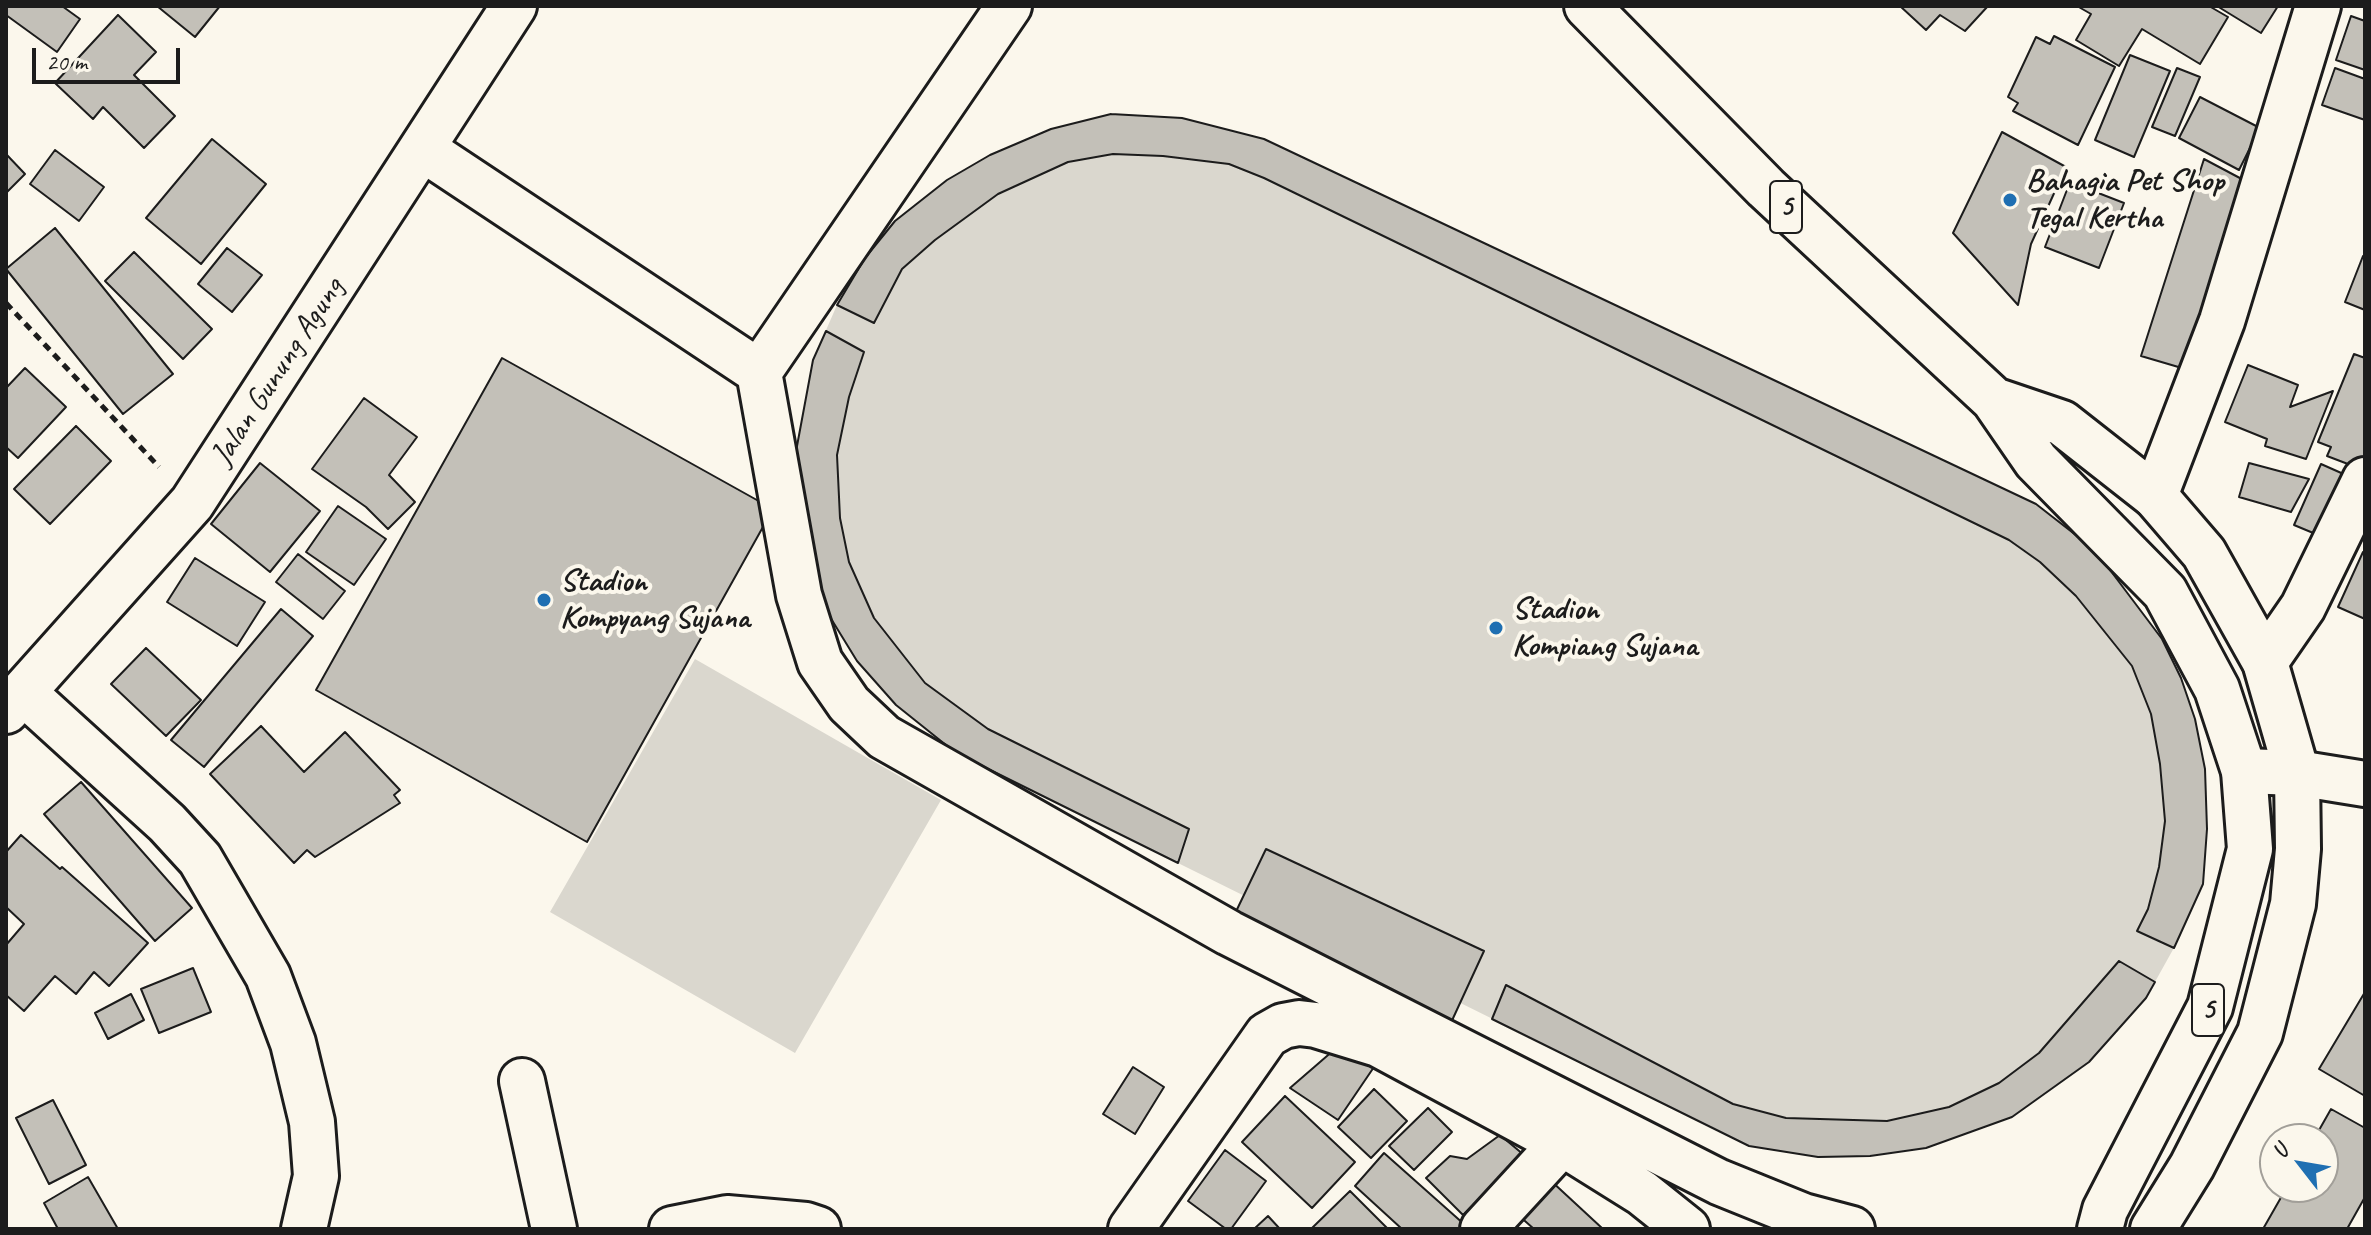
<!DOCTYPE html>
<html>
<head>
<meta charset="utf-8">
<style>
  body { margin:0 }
  #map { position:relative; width:2371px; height:1235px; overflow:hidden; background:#fbf7ec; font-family:Caveat,sans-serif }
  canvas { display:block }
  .frame { position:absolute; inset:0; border:8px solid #1c1c1c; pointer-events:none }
  .north { position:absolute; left:2259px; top:1123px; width:80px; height:80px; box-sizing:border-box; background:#fbf7ec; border:2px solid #a29f99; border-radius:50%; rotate:301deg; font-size:22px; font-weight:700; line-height:32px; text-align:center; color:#1c1c1c }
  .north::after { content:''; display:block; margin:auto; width:28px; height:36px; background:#1f6fb2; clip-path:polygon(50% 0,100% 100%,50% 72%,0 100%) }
  .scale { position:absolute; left:32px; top:48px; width:148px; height:36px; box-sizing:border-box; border:4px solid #1c1c1c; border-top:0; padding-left:10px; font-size:24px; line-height:28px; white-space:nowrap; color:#1c1c1c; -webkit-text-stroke:6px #fbf7ec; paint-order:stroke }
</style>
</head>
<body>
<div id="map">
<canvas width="2371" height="1235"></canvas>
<div class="frame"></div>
<div class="north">U</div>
<div class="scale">20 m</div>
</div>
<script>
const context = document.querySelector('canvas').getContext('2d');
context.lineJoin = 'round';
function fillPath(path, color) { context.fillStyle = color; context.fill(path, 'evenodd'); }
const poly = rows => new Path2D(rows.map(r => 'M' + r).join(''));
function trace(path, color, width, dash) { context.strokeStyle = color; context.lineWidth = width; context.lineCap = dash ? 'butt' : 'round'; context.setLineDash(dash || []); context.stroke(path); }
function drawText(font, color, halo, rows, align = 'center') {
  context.font = font + ' Caveat,sans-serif'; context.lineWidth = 8; context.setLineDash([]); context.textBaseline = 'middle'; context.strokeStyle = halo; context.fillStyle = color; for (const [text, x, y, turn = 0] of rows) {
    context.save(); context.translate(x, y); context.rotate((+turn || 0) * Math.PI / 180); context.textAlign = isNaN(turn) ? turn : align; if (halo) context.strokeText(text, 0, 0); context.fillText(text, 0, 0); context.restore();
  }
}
fillPath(poly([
  [1111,114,1182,118,1264,139,2036,504,2095,550,2162,639,2181,678,2195,719,2205,769,2207,829,2203,884,2180,937,2146,998,2089,1062,2012,1117,1926,1148,1870,1156,1818,1157,1749,1146,956,753,896,705,793,510,797,446,813,360,837,305,865,258,895,221,947,180,990,155,1051,129],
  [695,659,941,800,795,1053,550,912]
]), '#dad7ce');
const building = poly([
  [6,6,62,6,80,19,57,52,6,15,6,6],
  [157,6,220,6,195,37,157,6],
  [1900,6,1988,6,1965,31,1940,15,1926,30,1900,6],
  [2077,6,2209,6,2228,17,2200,64,2142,29,2119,66,2076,40,2091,14,2077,6],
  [2217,6,2278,6,2261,33,2217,6],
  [118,15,156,52,134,75,175,116,144,148,103,107,93,119,55,83,118,15],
  [2351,16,2365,21,2365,70,2336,60,2351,16],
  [2054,36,2115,67,2078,145,2013,111,2018,103,2008,97,2036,37,2050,44,2054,36],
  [2130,55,2170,71,2134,157,2095,140,2130,55],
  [2177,68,2200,77,2175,136,2152,127,2177,68],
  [2335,68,2365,79,2365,120,2322,105,2335,68],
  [2200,97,2260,128,2239,170,2179,138,2200,97],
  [1111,114,1182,118,1264,139,2036,504,2095,550,2162,639,2181,678,2195,719,2205,769,2207,829,2203,884,2174,948,2137,931,2148,909,2159,867,2165,821,2160,764,2151,714,2132,666,2076,596,2040,562,2009,540,1264,178,1229,164,1163,156,1113,154,1068,162,998,194,935,240,902,269,874,323,837,305,865,258,895,221,947,180,990,155,1051,129,1111,114],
  [2002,132,2066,167,2031,244,2018,305,1953,233,2002,132],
  [212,139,266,184,201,264,146,218,212,139],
  [55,150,104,187,79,221,30,184,55,150],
  [6,154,25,174,6,193,6,154],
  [2204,159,2253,185,2192,371,2141,356,2204,159],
  [2070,182,2124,203,2099,268,2045,247,2070,182],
  [55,228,173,374,123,414,6,269,55,228],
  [227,248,262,275,232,312,198,284,227,248],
  [134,252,212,329,183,359,105,281,134,252],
  [2363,256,2365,257,2365,310,2345,302,2363,256],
  [826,331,864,352,849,397,837,455,840,518,849,562,874,618,925,683,988,729,1189,829,1178,863,956,753,896,705,857,661,830,617,804,561,793,510,797,446,813,360,826,331],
  [2354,354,2365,358,2365,457,2361,469,2327,456,2331,447,2318,442,2354,354],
  [502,358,773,509,587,842,316,690,502,358],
  [2248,365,2298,385,2290,407,2333,391,2306,459,2265,446,2267,439,2225,422,2248,365],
  [25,368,66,407,18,458,6,447,6,388,25,368],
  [364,398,417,437,389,475,415,502,388,529,366,507,312,469,364,398],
  [76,426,111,461,50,524,14,489,76,426],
  [260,463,320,511,270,572,211,524,260,463],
  [2249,463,2309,479,2291,512,2239,497,2249,463],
  [2321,464,2357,480,2330,540,2294,525,2321,464],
  [338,506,386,539,354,585,306,552,338,506],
  [2363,552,2365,552,2365,619,2338,607,2363,552],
  [298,554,345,591,323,619,276,582,298,554],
  [195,558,265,602,237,646,167,602,195,558],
  [281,609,313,636,204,767,171,740,281,609],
  [146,648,201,700,166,736,111,684,146,648],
  [261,726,304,772,345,732,400,790,394,795,400,803,315,857,307,850,294,863,210,774,261,726],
  [81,782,192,908,155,941,44,814,81,782],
  [21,835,60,869,62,867,148,943,109,986,94,972,76,994,55,976,24,1011,6,995,6,945,24,924,6,907,6,852,21,835],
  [1266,849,1484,951,1449,1027,1230,924,1266,849],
  [2119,961,2155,982,2146,998,2089,1062,2012,1117,1926,1148,1870,1156,1818,1157,1749,1146,1492,1019,1506,985,1733,1104,1786,1118,1887,1121,1949,1107,1999,1083,2039,1053,2119,961],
  [193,968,211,1012,159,1033,141,989,193,968],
  [2365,992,2365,1096,2319,1069,2365,992],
  [131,994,144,1020,108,1039,95,1013,131,994],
  [1342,1043,1374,1067,1338,1120,1290,1088,1342,1043],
  [1133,1067,1164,1087,1135,1134,1103,1114,1133,1067],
  [1374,1089,1407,1121,1371,1158,1338,1127,1374,1089],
  [1285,1096,1355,1162,1312,1208,1242,1142,1285,1096],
  [53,1100,86,1165,49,1184,16,1118,53,1100],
  [1428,1108,1452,1132,1414,1170,1389,1146,1428,1108],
  [2331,1109,2365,1128,2365,1197,2347,1229,2263,1229,2287,1187,2323,1187,2323,1139,2314,1139,2331,1109],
  [1500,1135,1524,1155,1463,1215,1426,1178,1450,1156,1467,1159,1500,1135],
  [1225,1150,1266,1181,1231,1229,1226,1229,1188,1201,1225,1150],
  [1384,1153,1465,1225,1462,1229,1402,1229,1355,1186,1384,1153],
  [88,1177,118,1229,58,1229,44,1203,88,1177],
  [1549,1179,1603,1229,1534,1229,1517,1214,1549,1179],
  [1350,1191,1388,1229,1311,1229,1350,1191],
  [1268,1216,1280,1229,1254,1229,1268,1216]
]);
fillPath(building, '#c3c0b8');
trace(building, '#1c1c1c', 2);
const minor = poly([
  [423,149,759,372,799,595,820,662,849,704,884,737,1229,933,1719,1182,1803,1216,1852,1229],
  [759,372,1009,6],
  [2155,496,2222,321,2318,6],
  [2265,662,2303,607,2365,480],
  [24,693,167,823,200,859,268,976,293,1043,312,1122,316,1176,304,1229],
  [2244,771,2297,773,2365,784],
  [522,1081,554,1229],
  [672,1229,727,1218,806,1225,818,1229],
  [1131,1229,1267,1035,1283,1026,1299,1023,1316,1025,1378,1044,1562,1143,1642,1193,1687,1229],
  [1483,1229,1562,1143]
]);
const major = poly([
  [6,711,192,503,514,6]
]);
const highway = poly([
  [1587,6,1766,188,1994,400,2036,461,2165,592,2217,689,2244,771,2250,849,2210,1007,2105,1210,2100,1229],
  [1994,400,2062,423,2155,496,2204,553,2265,662,2297,773,2298,849,2293,904,2260,1033,2192,1166,2153,1229]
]);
trace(minor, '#1c1c1c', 50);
trace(major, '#1c1c1c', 50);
trace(highway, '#1c1c1c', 50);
trace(poly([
  [6,303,159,467]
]), '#1c1c1c', 5, [8, 6]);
trace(minor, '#fbf7ec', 44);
trace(major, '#fbf7ec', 44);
trace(highway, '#fbf7ec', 44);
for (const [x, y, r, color] of [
  [2010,200,8,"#1f6fb2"],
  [544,600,8,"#1f6fb2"],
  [1496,628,8,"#1f6fb2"]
]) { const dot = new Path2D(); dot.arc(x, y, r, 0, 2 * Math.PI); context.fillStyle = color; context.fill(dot); trace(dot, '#fbf7ec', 3); }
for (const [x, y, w] of [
  [1786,207,32],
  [2208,1010,32]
]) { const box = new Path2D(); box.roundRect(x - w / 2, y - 26, w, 52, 6); context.fillStyle = '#fbf7ec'; context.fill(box); trace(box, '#1c1c1c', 2); }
drawText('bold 30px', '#1c1c1c', null, [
  ["5",1786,207],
  ["5",2208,1010]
]);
drawText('bold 32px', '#1c1c1c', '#fbf7ec', [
  ["Bahagia Pet Shop",2026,182],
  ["Tegal Kertha",2026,219],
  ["Stadion",560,582],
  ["Kompyang Sujana",560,619],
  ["Stadion",1512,610],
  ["Kompiang Sujana",1512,647]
], 'left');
drawText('32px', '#1c1c1c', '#fbf7ec', [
  ["Jalan Gunung Agung",278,372,-57]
]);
</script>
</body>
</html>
